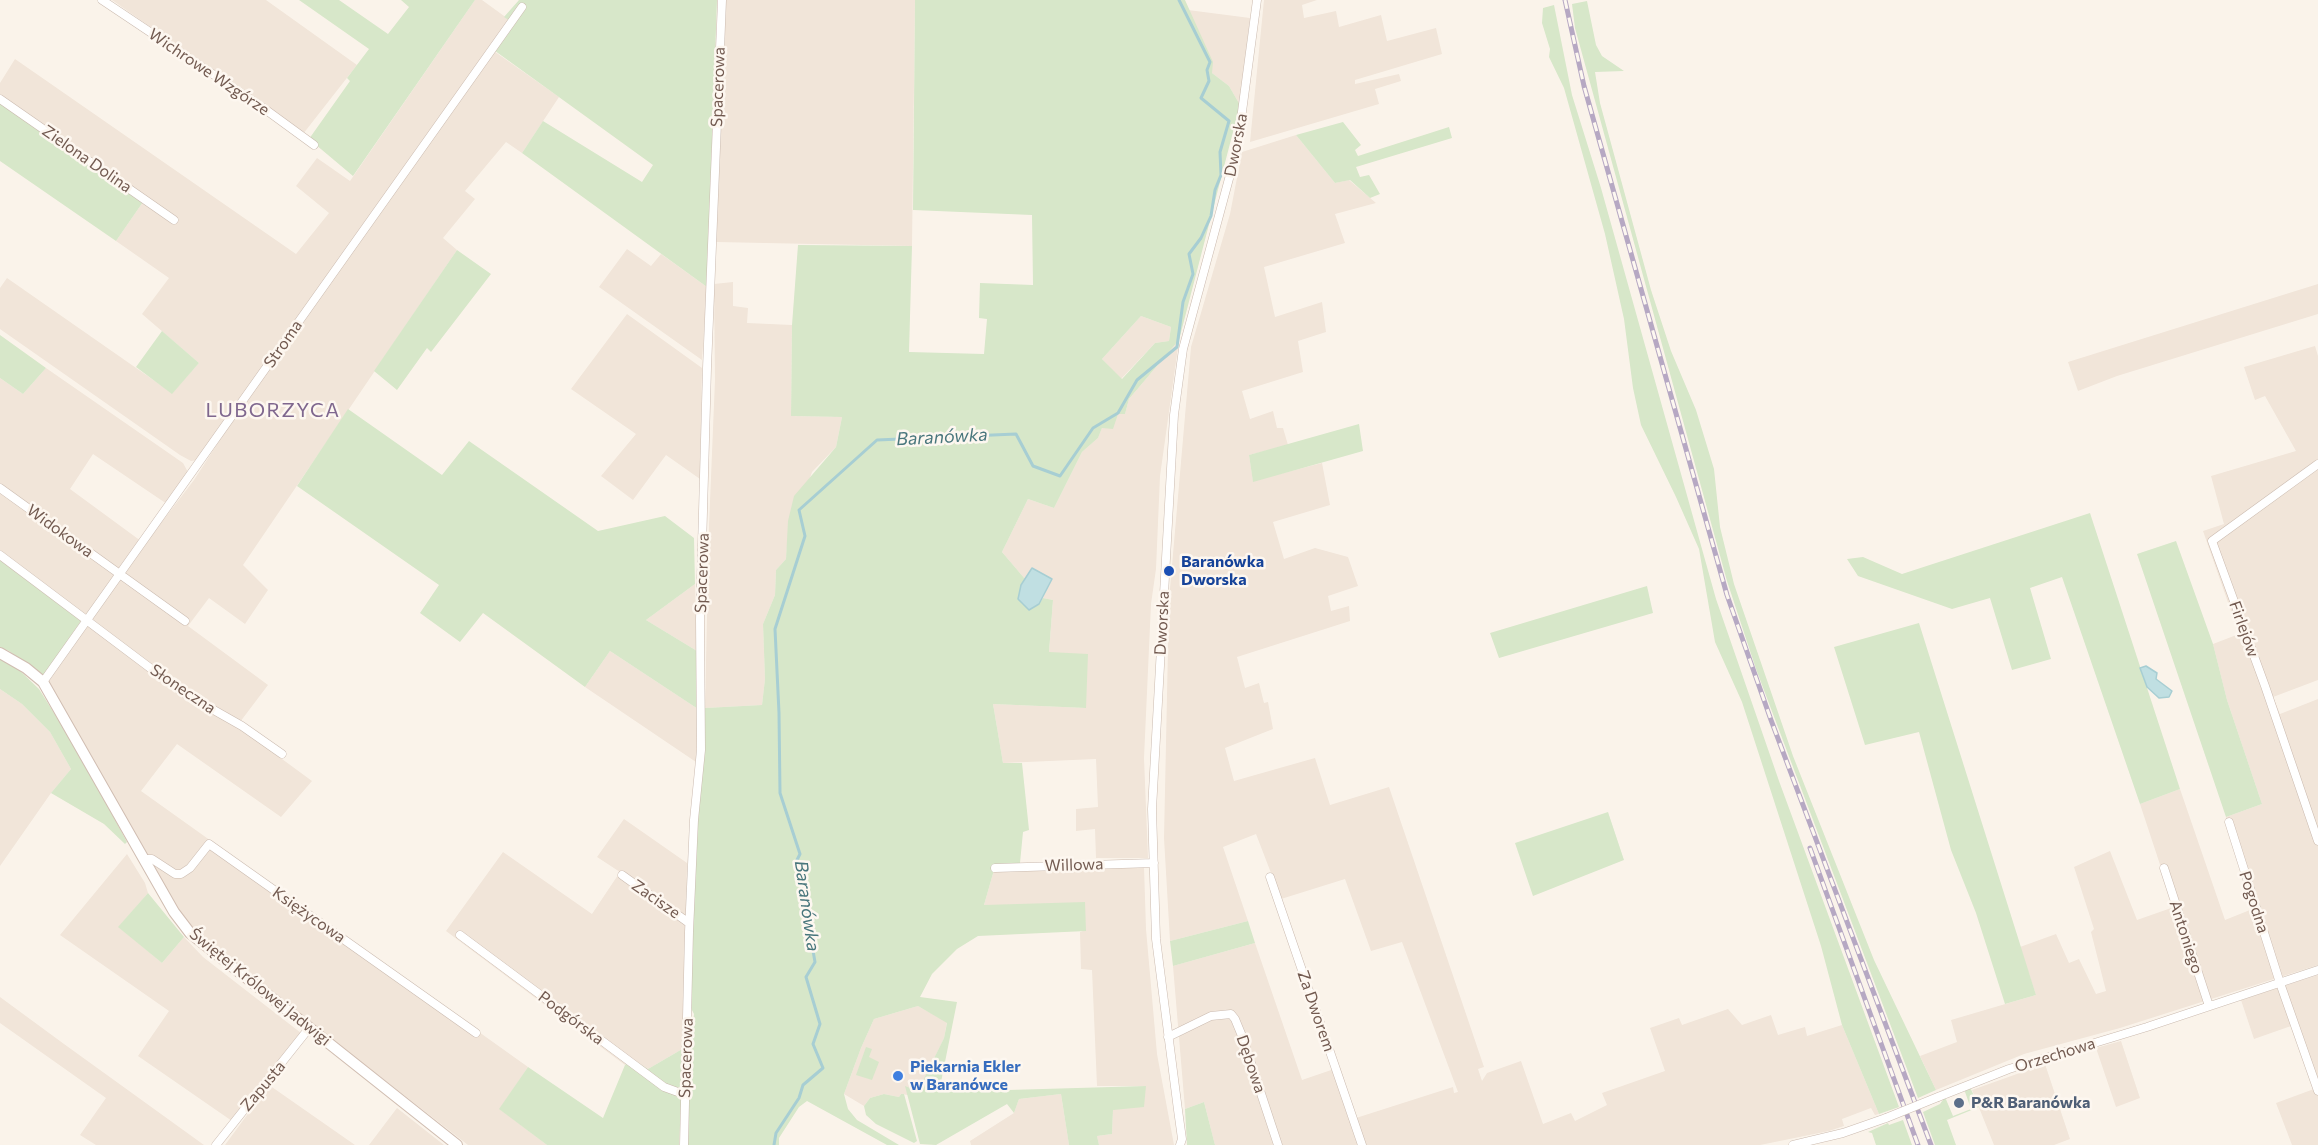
<!DOCTYPE html>
<html>
<head>
<meta charset="utf-8">
<style>
  body { margin:0 }
  canvas { display:block; background:#faf3ea }
</style>
</head>
<body>
<canvas width="2318" height="1145"></canvas>
<script>
const context = document.querySelector('canvas').getContext('2d');
context.lineJoin = 'round';
function fillPath(path, color) { context.fillStyle = color; context.fill(path, 'evenodd'); }
const poly = rows => new Path2D(rows.map(r => 'M' + r).join(''));
function trace(path, color, width, dash) { context.strokeStyle = color; context.lineWidth = width; context.lineCap = dash ? 'butt' : 'round'; context.setLineDash(dash || []); context.stroke(path); }
function drawText(font, color, halo, rows, align = 'center') {
  context.font = font + ' Commissioner,sans-serif'; context.lineWidth = 5; context.setLineDash([]); context.textBaseline = 'middle'; context.strokeStyle = halo; context.fillStyle = color; for (const [text, x, y, turn = 0] of rows) {
    context.save(); context.translate(x, y); context.rotate((+turn || 0) * Math.PI / 180); context.textAlign = isNaN(turn) ? turn : align; if (halo) context.strokeText(text, 0, 0); context.fillText(text, 0, 0); context.restore();
  }
}
fillPath(poly([
  [112,0,266,0,357,65,303,134],
  [475,0,482,0,511,21,491,49,559,97,522,153,506,142,465,191,475,199,443,238,457,250,243,565,268,590,245,624,209,598,188,626,268,685,237,726,312,781,281,817,177,744,141,791,528,1067,500,1109,547,1145,468,1145,196,933,176,910,48,682,92,620,0,550,0,378,23,394,46,368,183,463,189,474,167,504,93,454,70,489,145,544,194,480,227,429,198,460,191,461,180,455,0,329,0,288,7,278,172,393,199,363,142,314,169,278,116,241,143,202,0,97,0,83,15,59,296,254,329,213,296,186,317,158,350,181],
  [726,0,915,0,912,246,716,242],
  [1264,0,1317,0,1302,5,1304,18,1336,11,1339,27,1381,15,1387,41,1436,28,1442,54,1355,80,1355,84,1399,74,1401,81,1375,89,1379,104,1250,142],
  [1188,10,1250,18,1240,105,1229,86,1212,73],
  [1296,135,1335,183,1349,180,1376,203,1335,214,1345,243,1264,267,1275,317,1322,302,1326,332,1298,341,1303,372,1242,391,1250,419,1273,411,1277,428,1283,428,1288,445,1249,455,1253,481,1322,463,1330,505,1273,522,1284,559,1315,548,1348,557,1358,586,1328,596,1331,611,1349,606,1350,621,1237,657,1245,688,1259,683,1264,703,1268,702,1273,729,1225,748,1234,781,1315,758,1330,805,1389,787,1484,1067,1478,1069,1482,1081,1487,1073,1521,1061,1543,1124,1571,1113,1575,1121,1607,1105,1602,1093,1665,1071,1650,1028,1679,1018,1682,1025,1728,1009,1742,1025,1771,1015,1778,1035,1805,1027,1807,1036,1842,1025,1879,1114,1875,1115,1871,1108,1842,1119,1844,1126,1829,1131,1760,1145,1215,1145,1204,1102,1185,1109,1173,966,1255,943,1302,1080,1340,1067,1356,1118,1453,1087,1454,1093,1458,1092,1402,942,1371,951,1345,879,1281,899,1256,834,1223,847,1248,921,1170,941,1164,838,1169,600,1191,347,1230,214,1242,152],
  [627,249,651,266,661,254,707,287,702,360,599,287],
  [733,282,733,306,748,308,747,323,792,325,791,416,842,417,836,447,812,472,787,545,786,559,776,570,775,595,763,624,765,679,762,705,705,708,709,526,715,380,714,284],
  [2318,284,2318,314,2117,376,2078,391,2068,362],
  [627,314,702,368,700,479,666,455,633,500,601,476,636,434,571,389],
  [1141,316,1171,327,1169,341,1155,343,1121,379,1102,359],
  [1179,340,1160,476,1156,569,1151,604,1144,758,1148,858,1096,858,1095,829,1076,831,1076,809,1098,807,1096,759,1003,763,993,704,1086,708,1049,652,1053,600,1043,598,1052,579,1032,568,1025,579,1002,552,1028,499,1054,508,1082,452,1098,438,1102,428,1118,414,1125,414,1129,399],
  [2315,346,2318,356,2318,680,2273,697,2280,714,2318,699,2318,965,2120,1028,2024,1054,1936,1090,1920,1056,1957,1042,1951,1020,2036,995,2020,947,2056,934,2069,963,2079,959,2096,994,2106,991,2091,932,2094,929,2074,867,2110,851,2137,920,2174,907,2140,804,2180,789,2225,920,2255,908,2226,817,2262,804,2227,700,2213,644,2239,634,2203,531,2224,524,2211,476,2296,451,2265,396,2255,400,2244,367],
  [695,584,697,651,646,620],
  [610,651,698,709,696,762,585,687],
  [0,689,22,704,50,732,71,769,51,793,0,866],
  [624,819,687,863,684,1048,648,1069,632,1059,625,1065,446,931,503,852,592,914,620,872,597,857],
  [127,854,145,883,148,893,119,927,162,963,184,937,203,957,301,1033,232,1121,138,1056,169,1011,60,935],
  [1144,867,1146,929,1157,1054,1174,1145,1099,1145,1097,1136,1112,1134,1113,1110,1146,1086,1097,1086,1092,970,1081,969,1080,932,1086,930,984,905,994,870],
  [2318,975,2318,1145,2292,1145,2276,1103,2314,1089,2291,1026,2254,1039,2241,1000],
  [0,997,64,1044,204,1145,96,1145,80,1135,106,1098,0,1023],
  [918,1006,947,1022,944,1038,918,1092,906,1087,908,1095,901,1094,899,1097,884,1094,870,1098,864,1106,844,1094,861,1048,874,1019],
  [2121,1041,2140,1098,2116,1107,2096,1048],
  [2045,1064,2070,1139,2054,1145,1994,1145,1972,1090],
  [269,1085,355,1145,225,1145],
  [1061,1094,1069,1145,971,1145,970,1141,1014,1113,1019,1099],
  [397,1108,444,1145,369,1145]
]), '#f1e5d9');
fillPath(poly([
  [299,0,339,0,388,34,409,7,401,0,475,0,353,176,309,139,350,81,347,78,369,49],
  [519,0,717,0,707,287,522,153,543,121,642,182,653,165,491,48,510,21,504,17],
  [915,0,1185,0,1213,62,1212,73,1229,86,1240,105,1179,340,1129,399,1125,414,1118,414,1113,429,1102,428,1098,438,1082,452,1054,508,1028,499,1002,552,1025,579,1021,585,1018,598,1029,610,1039,604,1043,598,1053,600,1049,652,1088,654,1086,708,993,704,1003,763,1022,763,1029,830,1023,832,1020,863,997,865,994,870,984,905,1085,902,1086,931,978,936,957,949,932,974,920,997,957,1002,939,1092,1146,1086,1144,1107,1113,1110,1112,1134,1097,1136,1099,1145,1069,1145,1061,1094,1019,1099,1014,1113,1007,1104,936,1145,920,1144,905,1086,918,1091,944,1038,947,1023,918,1006,874,1019,861,1048,844,1094,848,1109,857,1120,899,1145,887,1145,807,1101,799,1107,779,1138,779,1145,686,1145,689,1056,694,1014,691,1008,694,879,699,791,705,750,705,708,762,705,765,679,763,624,775,595,776,570,786,559,788,521,794,496,836,447,842,417,791,416,792,325,798,245,912,246,909,352,984,354,987,319,979,318,980,283,1033,285,1032,215,913,210],
  [1141,316,1171,327,1169,341,1155,343,1122,379,1102,359],
  [1587,1,1596,45,1602,56,1624,71,1595,72,1600,103,1651,290,1671,351,1696,410,1714,469,1720,527,1734,584,1793,756,1874,960,1936,1090,1918,1098,1756,669,1727,581,1575,28,1572,4],
  [1554,5,1572,95,1601,188,1716,599,1779,781,1899,1107,1879,1114,1842,1025,1821,946,1742,702,1715,642,1699,549,1676,497,1641,425,1633,388,1624,319,1605,234,1564,88,1549,57,1550,49,1542,23,1543,8],
  [0,99,143,202,116,241,0,161],
  [1343,122,1361,145,1355,150,1358,156,1449,127,1452,138,1356,167,1360,177,1369,175,1380,194,1370,198,1350,180,1335,183,1296,135],
  [457,250,491,274,431,352,427,348,397,390,374,371],
  [162,331,199,363,172,394,136,367],
  [0,335,46,368,23,394,0,378],
  [348,409,442,475,469,441,598,531,665,516,694,538,695,584,646,620,697,651,698,709,610,651,585,687,483,613,460,642,420,613,439,585,297,486],
  [1359,424,1363,451,1253,482,1249,455],
  [2090,513,2180,789,2140,804,2062,577,2030,588,2051,659,2012,670,1990,598,1952,609,1858,576,1847,559,1863,557,1902,574],
  [2176,541,2213,644,2227,700,2262,804,2226,817,2137,554],
  [0,560,81,621,43,676,9,651,0,647],
  [1647,586,1653,613,1499,658,1490,633],
  [1919,623,2036,995,2005,1004,1976,913,1951,850,1919,732,1865,745,1834,647],
  [0,659,16,667,39,689,79,753,127,842,125,844,104,824,51,793,71,769,50,732,22,704,0,689],
  [1608,812,1624,860,1533,896,1515,843],
  [148,893,184,937,162,963,118,927],
  [1248,921,1255,943,1173,966,1170,941],
  [866,1047,872,1049,869,1057,879,1062,872,1080,856,1075],
  [684,1048,679,1145,547,1145,499,1109,528,1067,603,1118,625,1065,632,1059,648,1069],
  [1970,1087,1979,1107,1947,1120,1956,1145,1935,1145,1923,1112,1940,1104,1945,1097,1953,1116,1971,1109,1964,1089],
  [884,1094,899,1097,901,1094,904,1094,917,1141,914,1143,876,1124,866,1115,864,1106,870,1098],
  [1204,1102,1215,1145,1187,1145,1185,1109],
  [1903,1120,1912,1145,1876,1145,1872,1133,1868,1132,1888,1123,1889,1125]
]), '#d7e7c9');
const water = poly([
  [1032,568,1052,579,1039,604,1029,610,1018,599,1021,585,1032,568],
  [2146,666,2157,673,2156,679,2172,691,2169,697,2159,698,2147,687,2140,668,2146,666]
]);
fillPath(water, '#c0dfe2');
trace(water, '#a7ced3', 1.5);
trace(poly([
  [774,1145,776,1133,799,1098,803,1085,823,1068,813,1044,820,1024,806,977,815,962,797,860,800,854,780,793,779,713,775,629,805,536,799,510,877,440,1016,434,1033,466,1060,476,1093,428,1118,413,1137,380,1177,347,1183,302,1193,274,1189,254,1201,238,1211,216,1215,190,1221,175,1220,152,1229,121,1201,98,1209,81,1207,70,1210,62,1179,0]
]), '#a7ced3', 3);
const street = poly([
  [102,0,262,107,314,145],
  [0,99,174,220],
  [2318,464,2212,541,2265,686,2318,841],
  [0,488,185,621],
  [0,555,182,692,242,726,282,754],
  [43,682,522,7],
  [2229,822,2280,983,2318,1091],
  [144,859,152,859,175,874,181,874,190,868,209,844,476,1033],
  [995,868,1154,863],
  [2164,868,2209,1006],
  [622,875,689,923],
  [1270,877,1362,1145],
  [460,935,664,1087,686,1095],
  [1168,1037,1211,1016,1231,1014,1235,1019,1242,1036,1278,1145],
  [1938,1097,2009,1069,2147,1027,2318,970],
  [216,1145,310,1027],
  [684,1145,689,932,694,820,701,750,700,619,707,368,722,0],
  [1180,1145,1182,1139,1178,1110,1156,939,1152,809,1174,415,1183,349,1237,149,1257,0],
  [1793,1145,1843,1133,1886,1118]
]);
const secondary = poly([
  [0,653,26,668,43,682,174,912,190,933,457,1145]
]);
trace(street, '#cbbbb0', 9);
trace(secondary, '#d0bdb1', 12);
trace(street, '#fff', 8);
trace(secondary, '#fff', 10);
const rail = poly([
  [1565,0,1584,86,1727,595,1771,720,1931,1145],
  [1810,848,1918,1145]
]);
trace(rail, '#b6a8c3', 5);
trace(rail, '#fdf7f0', 3, [9]);
const streetBridge = poly([
  [1886,1118,1938,1097]
]);
trace(streetBridge, '#cbbbb0', 9, []);
trace(streetBridge, '#fff', 8);
for (const [x, y, r, color] of [
  [1169,571,6,"#1a4fb4"],
  [898,1076,6,"#3f7fe0"],
  [1959,1103,6,"#5c6f8a"]
]) { const dot = new Path2D(); dot.arc(x, y, r, 0, 2 * Math.PI); context.fillStyle = color; context.fill(dot); trace(dot, '#fdf7f0', 2); }
drawText('16px', '#725a50', '#fdf7f0', [
  ["Wichrowe Wzgórze",209,72,34],
  ["Spacerowa",718,87,-88],
  ["Dworska",1236,145,-79],
  ["Zielona Dolina",87,159,35],
  ["Stroma",283,344,-55],
  ["Widokowa",60,531,36],
  ["Spacerowa",702,573,-88],
  ["Dworska",1162,623,-87],
  ["Firlejów",2244,629,70],
  ["Słoneczna",183,689,34],
  ["Willowa",1074,865,-2],
  ["Zacisze",656,899,35],
  ["Pogodna",2254,902,72],
  ["Księżycowa",309,915,35],
  ["Antoniego",2186,937,72],
  ["Świętej Królowej Jadwigi",260,987,39],
  ["Za Dworem",1316,1011,71],
  ["Podgórska",571,1018,37],
  ["Orzechowa",2055,1055,-17],
  ["Spacerowa",686,1058,-88],
  ["Dębowa",1251,1064,71],
  ["Zapusta",263,1086,-50]
]);
drawText('bold 16px', '#164399', '#fdf7f0', [
  ["Baranówka",1181,562],
  ["Dworska",1181,580]
], 'left');
drawText('bold 16px', '#366cbe', '#fdf7f0', [
  ["Piekarnia Ekler",910,1067],
  ["w Baranówce",910,1085]
], 'left');
drawText('bold 16px', '#4e5e75', '#fdf7f0', [
  ["P&R Baranówka",1971,1103]
], 'left');
drawText('italic 18px', '#48767c', '#fdf7f0', [
  ["Baranówka",942,437,-3],
  ["Baranówka",807,906,82]
]);
context.letterSpacing = '1.5px';
drawText('20px', '#7f678e', '#fdf7f0', [
  ["LUBORZYCA",273,410]
]);
context.letterSpacing = '0px';
</script>
</body>
</html>
